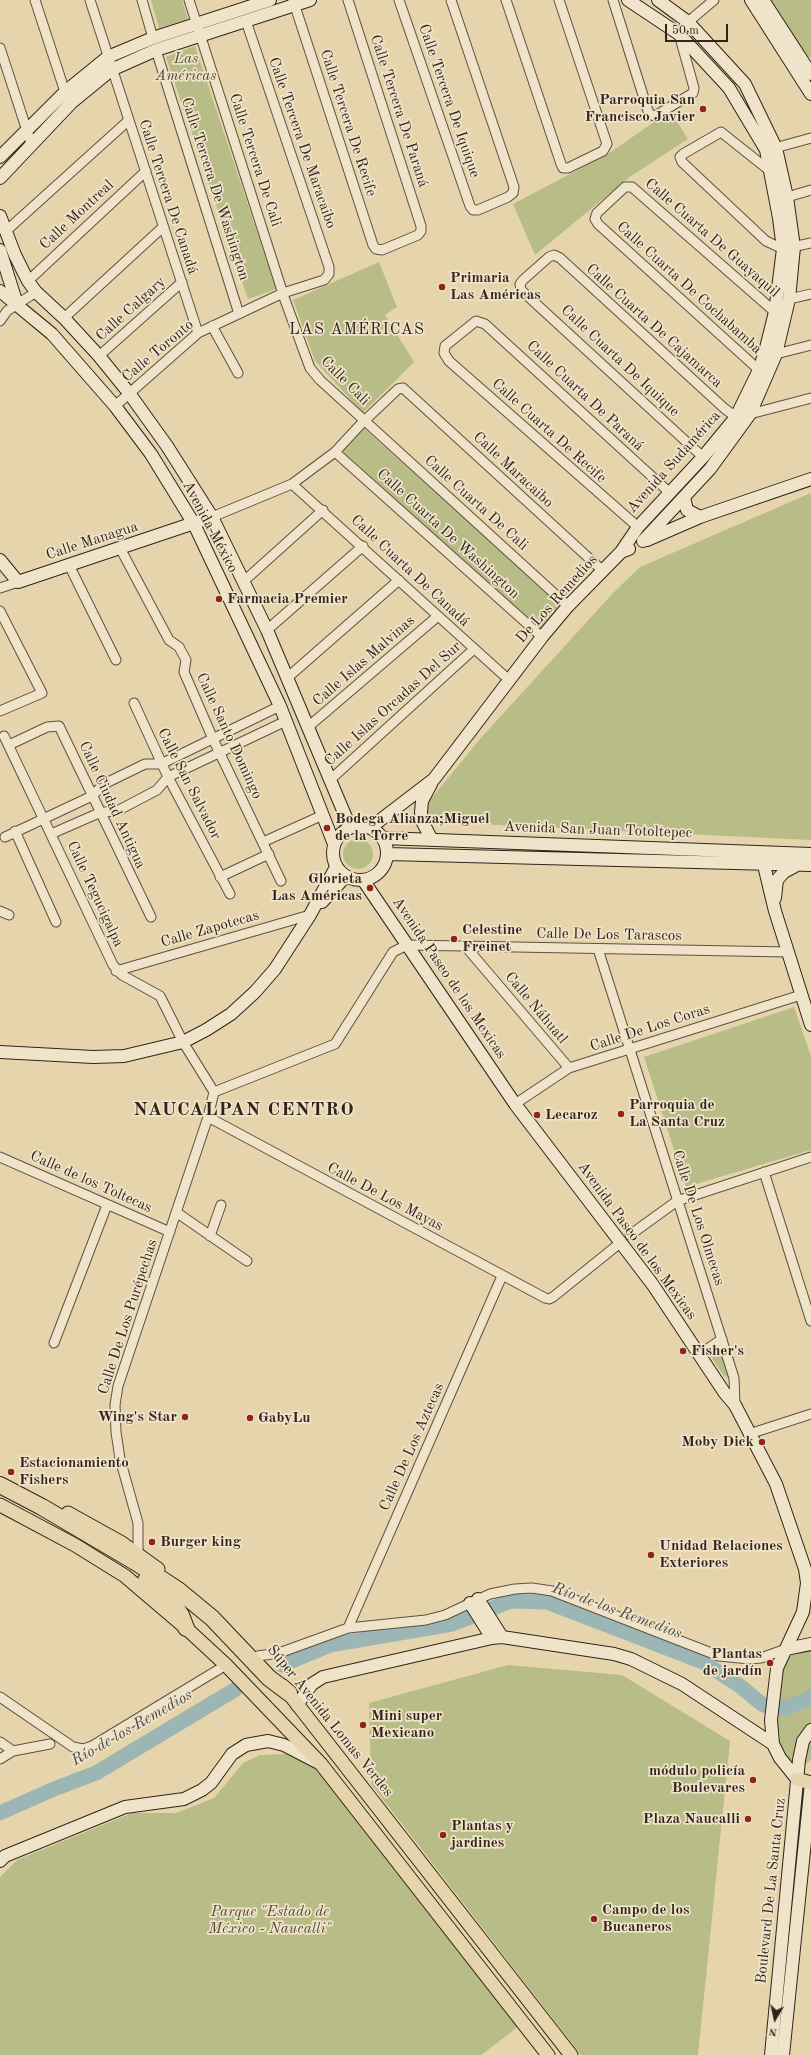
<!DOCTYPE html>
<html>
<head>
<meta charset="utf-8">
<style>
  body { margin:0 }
  #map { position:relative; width:811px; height:2055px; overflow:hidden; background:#e6d5ac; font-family:"Old Standard TT",serif }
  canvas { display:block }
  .north { position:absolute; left:755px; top:1999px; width:40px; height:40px; -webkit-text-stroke:3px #efe4c9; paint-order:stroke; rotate:189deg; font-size:11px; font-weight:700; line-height:16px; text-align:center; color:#32231c }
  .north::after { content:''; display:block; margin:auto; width:14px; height:18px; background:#32231c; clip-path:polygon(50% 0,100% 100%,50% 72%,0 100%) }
  .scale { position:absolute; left:665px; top:24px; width:63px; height:18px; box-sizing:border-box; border:2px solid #32231c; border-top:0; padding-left:5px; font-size:12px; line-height:14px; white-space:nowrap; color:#32231c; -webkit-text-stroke:3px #efe4c9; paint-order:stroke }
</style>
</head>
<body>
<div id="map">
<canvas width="811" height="2055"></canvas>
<div class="north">N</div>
<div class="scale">50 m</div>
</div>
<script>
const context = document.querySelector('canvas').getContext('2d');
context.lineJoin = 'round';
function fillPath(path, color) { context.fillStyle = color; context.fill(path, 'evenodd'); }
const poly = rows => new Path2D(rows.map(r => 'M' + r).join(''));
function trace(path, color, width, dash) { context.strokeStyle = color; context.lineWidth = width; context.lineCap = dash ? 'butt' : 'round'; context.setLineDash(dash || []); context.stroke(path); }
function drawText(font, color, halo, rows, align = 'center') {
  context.font = font + ' "Old Standard TT",serif'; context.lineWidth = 3.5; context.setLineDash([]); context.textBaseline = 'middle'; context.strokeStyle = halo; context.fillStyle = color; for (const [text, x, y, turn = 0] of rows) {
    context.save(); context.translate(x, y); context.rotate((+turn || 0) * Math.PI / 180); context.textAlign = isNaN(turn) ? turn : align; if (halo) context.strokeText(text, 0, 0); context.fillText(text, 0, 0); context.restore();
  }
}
fillPath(poly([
  [151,0,182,0,188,19,159,28],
  [769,0,811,0,811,57,808,57],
  [195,46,276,289,248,299,166,57],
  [670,111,688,139,631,176,535,255,513,204,608,154],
  [379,262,397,307,385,315,414,362,363,413,315,361,293,300],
  [360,425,564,606,542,632,338,447],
  [811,493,811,840,434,822,427,813,430,800,479,740,614,592,640,567],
  '343 854a15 15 0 1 1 30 0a15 15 0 1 1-30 0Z',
  [794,1007,811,1056,811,1150,686,1187,644,1057],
  [721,1348,725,1356,728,1378,724,1376,709,1354],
  [811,1648,811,1759,797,1773,788,1762,774,1730,781,1669,785,1659,792,1652],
  [508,1665,622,1675,730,1741,698,2055,581,2055,371,1784,369,1703],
  [288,1754,321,1764,523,2023,481,2055,0,2055,0,1877,17,1860,132,1813,176,1813,214,1798,243,1763,260,1755]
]), '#b8bc87');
trace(poly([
  [282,1665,330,1645,452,1624,511,1601,547,1602,703,1662,740,1686,763,1705,786,1708,811,1697],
  [0,1813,54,1789,96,1773,236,1689]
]), '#9bb6b5', 15);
const street = poly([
  [35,0,65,92],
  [90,0,198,333],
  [142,0,153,38],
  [189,0,285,300,310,368,320,380,568,606],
  [293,0,373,245,376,249,382,250,418,235,421,231,421,226,348,0],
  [399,0,470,206,473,210,478,210,508,197,513,193,514,187,451,0],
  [506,0,561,164,563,168,568,168,603,151,607,144,559,0],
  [613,0,648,111,651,115,655,116,693,93,694,88,679,34,688,22,714,0],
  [0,48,31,143],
  [156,50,239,314],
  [771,149,811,138],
  [772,171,770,171,721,132,683,154,680,157,682,162,766,241,783,249,811,243],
  [787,197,811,190],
  [6,231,129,120],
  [28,281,146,171],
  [789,299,811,294],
  [64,318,163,227],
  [0,321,7,311,36,292],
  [212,326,238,373],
  [771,353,776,354,811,345],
  [99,356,182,282],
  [764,371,759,370,598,224,595,219,597,213,625,187,632,187,775,312],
  [115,406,198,333,283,293,324,280,329,274,329,267,246,21],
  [750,414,811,398],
  [335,452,542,637],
  [703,457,521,290,520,284,523,280,549,257,554,255,560,258,725,409,736,417],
  [292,484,509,680],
  [212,517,292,484,335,452,361,424,398,389,403,388,603,571],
  [638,527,449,361,444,353,445,346,476,321,485,324,670,493],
  [120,548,169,640,179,647,186,660,184,672,213,739,281,881],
  [69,565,116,660],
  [244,581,323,510],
  [0,588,18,582],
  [0,611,42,693,0,711],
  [267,630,363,546],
  [287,678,399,580],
  [134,703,168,777,230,894],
  [308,727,438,616],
  [4,736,113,965,122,975,160,996,183,1042,214,1092,208,1117,118,1386,115,1405,116,1432,120,1459,138,1523,138,1553],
  [9,745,47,727,59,726,151,917],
  [330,780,474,649],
  [15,831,56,922],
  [51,834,99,813,119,810,157,790,168,777,286,721],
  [5,837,92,796,104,784,145,764,161,764,280,706],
  [263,842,323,815],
  [220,877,269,854],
  [0,911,9,915],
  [466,947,569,1068],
  [598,949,734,1378,735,1405],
  [116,971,310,915],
  [214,1092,335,1044,393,952,407,945,788,952],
  [515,1104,569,1068,801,995],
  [208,1117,545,1298,549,1299,553,1297,620,1243],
  [0,1157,170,1232],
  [764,1172,811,1321],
  [176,1212,247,1261],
  [630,1235,677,1201,811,1157],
  [210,1236,221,1205],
  [54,1343,107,1205],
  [700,1354,722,1339],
  [749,1434,811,1414],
  [348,1628,502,1276],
  [258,1656,279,1653,348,1628,426,1620,445,1615,490,1594,515,1589,532,1588,552,1591,719,1656,750,1659,761,1658,786,1649],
  [0,1697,73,1747,83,1749,92,1746,226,1665],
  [0,1742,13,1751],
  [0,1759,13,1751,50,1744]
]);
const secondary = poly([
  [751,0,811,94],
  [763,0,811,74],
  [0,157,65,92,108,57,153,38,270,0],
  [0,178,72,102,111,70,156,50,310,0],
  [0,216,15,255,28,281,36,292,64,318,99,356,129,393,167,446,212,517,267,630,350,827],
  [0,250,17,304],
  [0,291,52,334,115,406,151,454,194,524,280,706,334,844],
  [684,497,687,510,700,517],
  [647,540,700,517,811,479],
  [643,541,710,469,750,414,776,354,789,299,794,247,787,197,776,148,745,84,688,22,658,0],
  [621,552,638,527,703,457,736,417,759,370,765,352,775,312,783,249,779,218,766,150,729,88,679,34,628,0],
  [0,560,18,582,212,517],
  [431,784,422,801,421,812,422,821,432,840],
  '333 853a27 27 0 1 1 54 0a27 27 0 1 1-54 0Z',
  [370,828,434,779,542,637,568,606,621,552,629,549],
  [383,838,811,854],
  [388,854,811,865],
  [762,857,775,911,811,1025],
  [363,880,515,1104,653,1285,724,1392,735,1405,776,1484,805,1569,807,1583,803,1612,777,1668,771,1720,773,1744,780,1758,797,1779],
  [775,898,777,880,784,872,797,865],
  [322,902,346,876],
  [0,1052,93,1057,124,1056,183,1042,206,1030,231,1014,255,992,275,969,310,915,336,867],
  [478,1599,502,1637],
  [470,1603,492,1638],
  [786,1649,811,1644],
  [297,1705,312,1684,323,1677,492,1638,502,1637,614,1654,631,1659,682,1684,773,1744],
  [0,1861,5,1856,125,1807,184,1799,202,1790,211,1783,232,1754,246,1745,268,1741,284,1745,317,1762],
  [771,2055,799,1760,803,1741,811,1730],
  [783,2055,811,1783]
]);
const primary = poly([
  [0,1505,75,1545,125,1576,186,1628,226,1665,321,1764,548,2055],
  [68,1513,122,1543,158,1569],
  [283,1686,571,2055],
  [797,1779,811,1783]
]);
const highway = poly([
  [0,1485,42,1507,137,1563,178,1590,212,1618,269,1678,289,1693],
  [146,1580,174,1605,181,1615,186,1628]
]);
trace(street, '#5f5040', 11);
trace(secondary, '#32231c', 14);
trace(primary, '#32231c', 15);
trace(highway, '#32231c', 18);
trace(street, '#efe4c9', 9);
trace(secondary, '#efe4c9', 12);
trace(primary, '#e6d5ac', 13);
trace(highway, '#e6d5ac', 16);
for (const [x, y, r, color] of [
  [703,109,4,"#8f2418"],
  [442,287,4,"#8f2418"],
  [219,599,4,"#8f2418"],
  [327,828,4,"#8f2418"],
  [370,888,4,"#8f2418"],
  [454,939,4,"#8f2418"],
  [621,1114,4,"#8f2418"],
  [537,1115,4,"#8f2418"],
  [683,1351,4,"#8f2418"],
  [185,1417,4,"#8f2418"],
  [250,1418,4,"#8f2418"],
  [762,1442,4,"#8f2418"],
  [11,1472,4,"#8f2418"],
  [152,1542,4,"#8f2418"],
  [651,1555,4,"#8f2418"],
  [770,1663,4,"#8f2418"],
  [363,1725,4,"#8f2418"],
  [753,1780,4,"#8f2418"],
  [748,1819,4,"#8f2418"],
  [443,1835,4,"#8f2418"],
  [594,1919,4,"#8f2418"]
]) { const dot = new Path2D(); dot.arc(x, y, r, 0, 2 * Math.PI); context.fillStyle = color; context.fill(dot); trace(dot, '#efe4c9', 1.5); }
drawText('italic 15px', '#544937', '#efe4c9', [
  ["Las",186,59],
  ["Américas",186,76],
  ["Parque \"Estado de",270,1912],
  ["México - Naucalli\"",270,1929]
]);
drawText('bold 15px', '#32231c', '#efe4c9', [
  ["Parroquia San",695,100,"right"],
  ["Francisco Javier",695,117,"right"],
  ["Primaria",450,278],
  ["Las Américas",450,295],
  ["Farmacia Premier",227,599],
  ["Bodega Alianza;Miguel",335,819],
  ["de la Torre",335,836],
  ["Glorieta",362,879,"right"],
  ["Las Américas",362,896,"right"],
  ["Celestine",462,930],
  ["Freinet",462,947],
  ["Parroquia de",629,1105],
  ["La Santa Cruz",629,1122],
  ["Lecaroz",545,1115],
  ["Fisher's",691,1351],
  ["Wing's Star",177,1417,"right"],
  ["GabyLu",258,1418],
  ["Moby Dick",754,1442,"right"],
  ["Estacionamiento",19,1463],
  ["Fishers",19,1480],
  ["Burger king",160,1542],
  ["Unidad Relaciones",659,1546],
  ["Exteriores",659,1563],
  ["Plantas",762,1654,"right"],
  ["de jardín",762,1671,"right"],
  ["Mini super",371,1716],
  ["Mexicano",371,1733],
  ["módulo policía",745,1771,"right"],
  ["Boulevares",745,1788,"right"],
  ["Plaza Naucalli",740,1819,"right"],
  ["Plantas y",451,1826],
  ["jardines",451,1843],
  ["Campo de los",602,1910],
  ["Bucaneros",602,1927]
], 'left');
drawText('15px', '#32231c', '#efe4c9', [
  ["Calle Tercera De Iquique",449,101,71],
  ["Calle Tercera De Paraná",399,111,72],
  ["Calle Tercera De Recife",348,123,72],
  ["Calle Tercera De Maracaibo",302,143,71],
  ["Calle Tercera De Cali",255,160,72],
  ["Calle Tercera De Washington",215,189,72],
  ["Calle Tercera De Canadá",168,197,72],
  ["Calle Montreal",77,215,-43],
  ["Calle Cuarta De Guayaquil",712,238,41],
  ["Calle Cuarta De Cochabamba",689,288,42],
  ["Calle Calgary",131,309,-42],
  ["Calle Cuarta De Cajamarca",654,326,42],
  ["Calle Toronto",158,351,-40],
  ["Calle Cuarta De Iquique",620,361,43],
  ["Calle Cali",345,381,45],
  ["Calle Cuarta De Paraná",585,396,43],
  ["Calle Cuarta De Recife",549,431,42],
  ["Avenida Sudamérica",674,462,-48],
  ["Calle Maracaibo",513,470,43],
  ["Calle Cuarta De Cali",476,503,42],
  ["Avenida México",210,527,62],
  ["Calle Cuarta De Washington",448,534,42],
  ["Calle Managua",92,541,-18],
  ["Calle Cuarta De Canadá",410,571,43],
  ["De Los Remedios",557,599,-48],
  ["Calle Islas Malvinas",364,661,-41],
  ["Calle Islas Orcadas Del Sur",393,704,-42],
  ["Calle Santo Domingo",229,736,65],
  ["Calle San Salvador",189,784,63],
  ["Calle Ciudad Antigua",112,805,65],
  ["Avenida San Juan Totoltepec",598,830,2],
  ["Calle Tegucigalpa",95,894,65],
  ["Calle Zapotecas",210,929,-16],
  ["Calle De Los Tarascos",609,935,1],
  ["Avenida Paseo de los Mexicas",449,978,56],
  ["Calle Náhuatl",536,1008,50],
  ["Calle De Los Coras",650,1028,-18],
  ["Calle de los Toltecas",91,1182,24],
  ["Calle De Los Mayas",385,1197,28],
  ["Calle De Los Olmecas",698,1218,72],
  ["Avenida Paseo de los Mexicas",637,1241,54],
  ["Calle De Los Purépechas",128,1317,-72],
  ["Calle De Los Aztecas",412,1447,-66],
  ["Súper Avenida Lomas Verdes",330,1721,51],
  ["Boulevard De La Santa Cruz",771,1891,-84]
]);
context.letterSpacing = '1px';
drawText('16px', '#32231c', '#efe4c9', [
  ["LAS AMÉRICAS",357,330]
]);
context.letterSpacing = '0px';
drawText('italic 16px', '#4c4842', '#efe4c9', [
  ["Río de los Remedios",617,1611,20],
  ["Río de los Remedios",132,1728,-30]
]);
context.letterSpacing = '1px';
drawText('bold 19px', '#32231c', '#efe4c9', [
  ["NAUCALPAN CENTRO",244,1110]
]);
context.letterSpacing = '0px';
</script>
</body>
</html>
